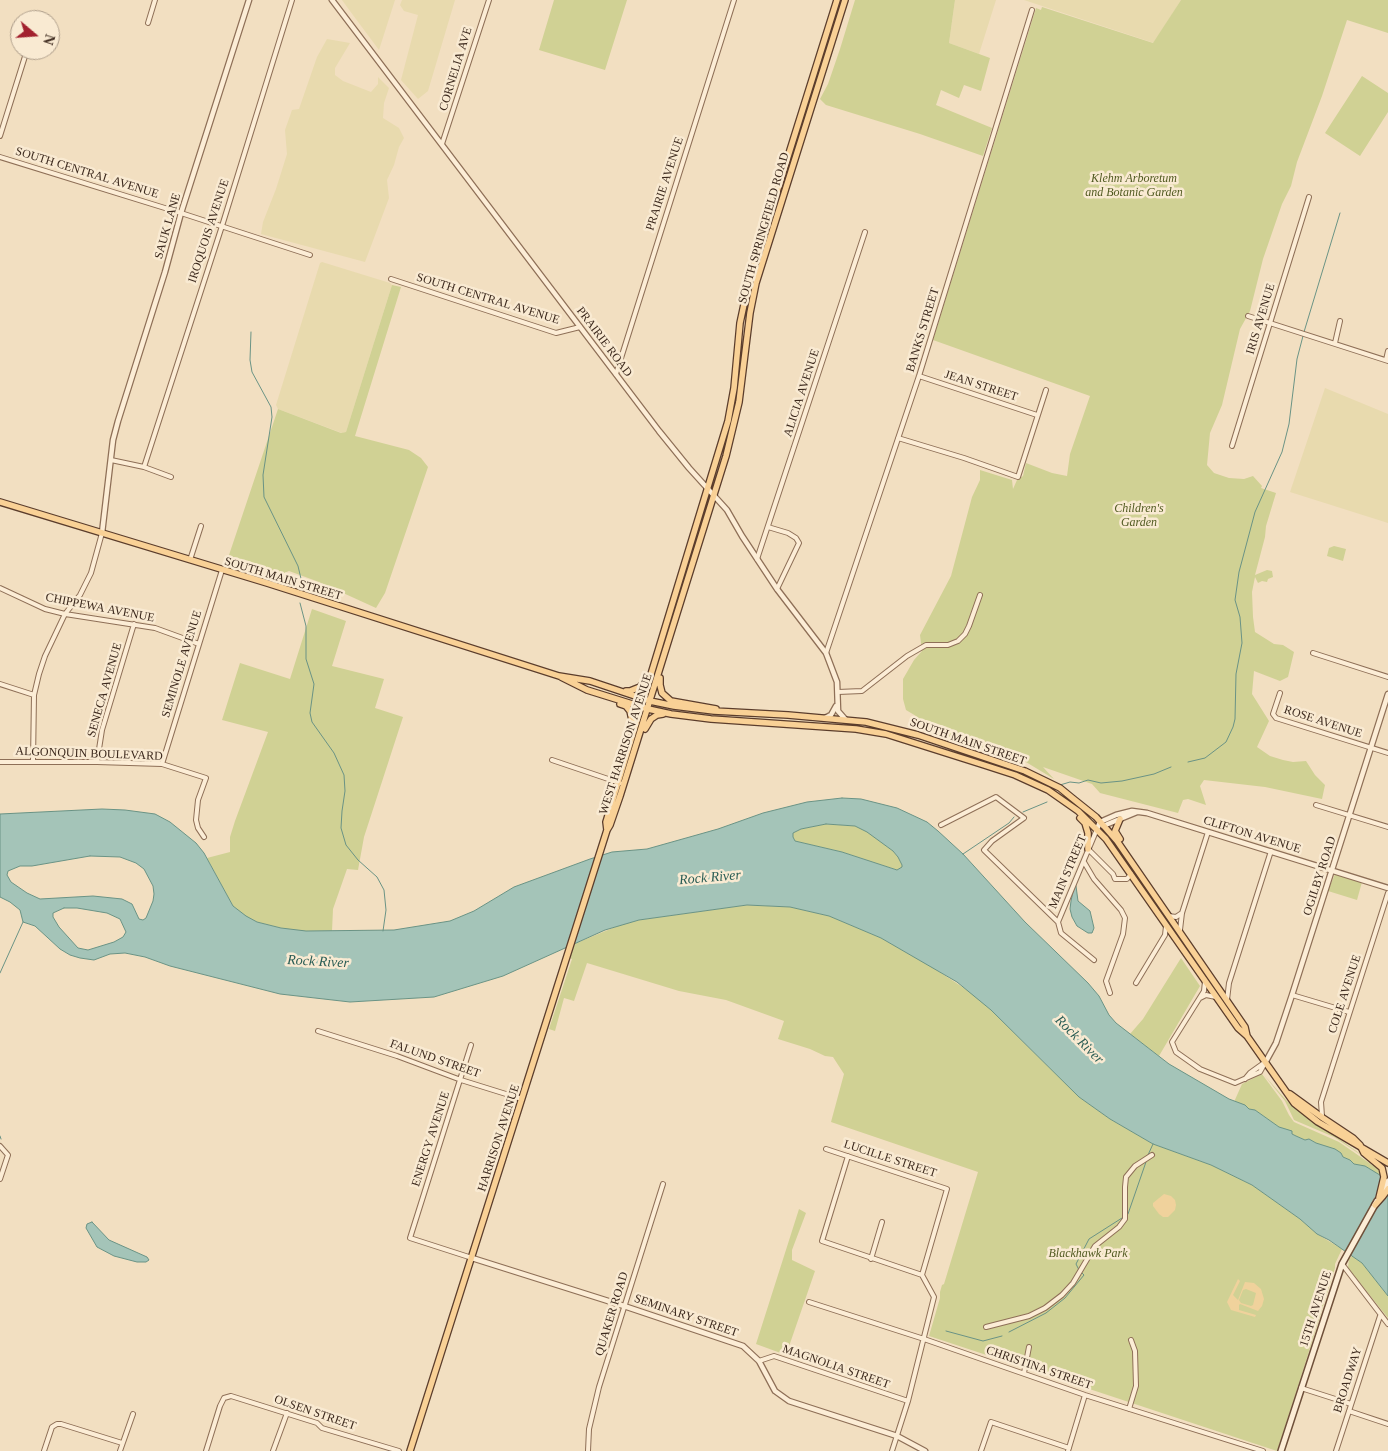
<!DOCTYPE html>
<html>
<head>
<meta charset="utf-8">
<style>
  body { margin:0 }
  #map { position:relative; width:1388px; height:1451px; overflow:hidden; background:#f2dfc1; font-family:"Times New Roman",serif }
  canvas { display:block }
  .north { position:absolute; left:10px; top:10px; width:50px; height:50px; box-sizing:border-box; background:#f9ead2; border:1px solid #ad9d8a; border-radius:50%; rotate:108deg; font-size:14px; font-weight:700; line-height:20px; text-align:center; color:#3c291d }
  .north::after { content:''; display:block; margin:auto; width:18px; height:22px; background:#a2212e; clip-path:polygon(50% 0,100% 100%,50% 72%,0 100%) }
</style>
</head>
<body>
<div id="map">
<canvas width="1388" height="1451"></canvas>
<div class="north">N</div>
</div>
<script>
const context = document.querySelector('canvas').getContext('2d');
context.lineJoin = 'round';
function fillPath(path, color) { context.fillStyle = color; context.fill(path, 'evenodd'); }
const poly = rows => new Path2D(rows.map(r => 'M' + r).join(''));
function trace(path, color, width, dash) { context.strokeStyle = color; context.lineWidth = width; context.lineCap = dash ? 'butt' : 'round'; context.setLineDash(dash || []); context.stroke(path); }
function drawText(font, color, halo, rows, align = 'center') {
  context.font = font + ' "Times New Roman",serif'; context.lineWidth = 5; context.setLineDash([]); context.textBaseline = 'middle'; context.strokeStyle = halo; context.fillStyle = color; for (const [text, x, y, turn = 0] of rows) {
    context.save(); context.translate(x, y); context.rotate((+turn || 0) * Math.PI / 180); context.textAlign = isNaN(turn) ? turn : align; if (halo) context.strokeText(text, 0, 0); context.fillText(text, 0, 0); context.restore();
  }
}
fillPath(poly([
  [342,0,395,0,379,50,350,11],
  [402,0,455,0,428,91,418,99,401,80,418,15,404,11,400,5],
  [955,0,996,0,979,54,949,43],
  [1024,0,1181,0,1154,43],
  [327,39,350,43,335,68,335,75,343,81,371,92,378,84,378,77,389,88,384,103,383,118,399,128,404,138,399,147,394,165,387,180,389,198,365,262,261,234,263,222,276,189,287,154,285,130,292,110,299,109,317,57],
  [322,262,390,283,392,285,346,432,342,433,278,409,276,405,320,263],
  [1325,388,1388,414,1388,523,1290,492]
]), '#e8daae');
fillPath(poly([
  [554,0,627,0,605,70,539,50],
  [855,0,955,0,949,43,990,58,981,91,964,85,959,98,941,90,936,105,992,128,983,156,920,134,826,105,820,99,828,84,840,49],
  [1181,0,1388,0,1388,33,1347,20,1322,96,1297,162,1291,186,1282,204,1263,259,1250,311,1240,329,1222,405,1210,433,1207,465,1214,473,1229,478,1244,479,1253,476,1262,486,1261,488,1276,493,1266,526,1265,537,1255,575,1267,570,1272,571,1273,577,1268,579,1267,582,1262,581,1258,583,1255,577,1252,592,1253,617,1255,632,1274,644,1283,645,1294,652,1288,677,1280,681,1254,671,1252,694,1269,721,1257,747,1270,756,1283,760,1293,762,1306,761,1315,775,1325,785,1322,799,1265,787,1204,780,1200,786,1206,805,1188,799,1183,800,1178,813,1100,793,1092,784,1043,767,1054,779,1021,759,999,754,964,741,949,741,932,734,916,716,906,710,903,699,903,679,914,660,922,651,920,635,951,576,972,497,980,480,980,470,1012,480,1013,489,1017,480,1023,476,1026,463,1052,473,1067,476,1070,454,1090,396,933,340,1036,8,1041,10,1042,7,1153,43],
  [1362,76,1388,93,1388,112,1360,156,1325,133],
  [392,285,401,287,355,436,409,450,421,458,428,467,385,593,376,608,319,582,289,571,275,577,263,569,228,558,278,409,341,433,346,432],
  [1334,546,1346,549,1343,561,1327,556,1329,548],
  [312,609,346,621,332,666,384,679,375,708,403,717,364,837,358,870,347,869,333,909,332,931,294,931,257,922,246,917,233,906,207,858,230,852,230,837,235,821,268,732,222,720,240,663,290,679],
  [826,824,855,826,868,832,893,851,898,857,902,865,902,868,897,870,842,852,795,841,793,837,793,833,801,829],
  [1335,874,1362,882,1357,900,1328,891],
  [747,905,790,907,829,916,881,938,932,967,973,994,991,1010,1079,1097,1110,1119,1153,1144,1211,1165,1252,1185,1300,1219,1317,1234,1342,1249,1335,1264,1335,1268,1305,1364,1277,1451,929,1336,940,1298,940,1292,942,1285,944,1284,978,1172,831,1122,844,1074,833,1057,825,1056,810,1049,778,1039,784,1021,726,1000,679,991,587,963,574,1001,564,998,555,1031,549,1029,572,959,569,958,574,944,620,925,639,920],
  [1181,958,1200,986,1159,1056,1130,1034,1143,1019],
  [1262,1074,1282,1101,1289,1115,1294,1122,1339,1142,1378,1169,1381,1176,1365,1166,1354,1164,1350,1160,1343,1157,1341,1153,1331,1148,1316,1143,1309,1139,1305,1140,1296,1136,1292,1134,1291,1131,1279,1127,1255,1110,1249,1109,1234,1102,1242,1084],
  [1264,1075,1287,1101,1306,1117,1345,1143,1373,1163,1334,1137,1294,1120,1285,1101],
  [799,1209,806,1213,792,1250,792,1260,815,1271,786,1355,756,1344],
  [1352,1256,1362,1263,1388,1296,1388,1318,1348,1268,1349,1259]
]), '#d0d194');
fillPath(poly([
  [1164,1194,1171,1196,1175,1200,1176,1205,1175,1210,1168,1217,1163,1217,1159,1214,1153,1206,1153,1203],
  [1238,1279,1240,1281,1233,1295,1238,1300,1245,1282,1254,1283,1261,1289,1264,1299,1262,1306,1258,1311,1240,1304,1239,1305,1239,1310,1256,1315,1255,1317,1231,1310,1227,1302],
  [1246,1289,1256,1293,1253,1305,1251,1306,1241,1303,1239,1300,1243,1290]
]), '#f0d29c');
const water = poly([
  [842,798,861,799,897,808,927,822,938,831,963,854,1025,922,1088,983,1099,996,1109,1015,1116,1023,1169,1064,1229,1099,1245,1105,1249,1109,1255,1110,1279,1127,1292,1131,1292,1134,1296,1136,1305,1140,1309,1139,1316,1143,1335,1149,1341,1153,1343,1157,1350,1160,1354,1164,1365,1166,1388,1180,1388,1296,1362,1263,1329,1240,1317,1234,1300,1219,1252,1185,1211,1165,1153,1144,1110,1119,1079,1097,991,1010,957,982,881,938,829,916,790,907,747,905,639,920,605,930,503,976,434,997,350,1002,280,994,170,966,145,957,125,953,110,954,94,960,80,958,70,955,60,949,35,926,23,922,20,910,10,902,0,897,0,814,102,809,125,810,155,814,170,822,196,843,204,853,233,906,246,916,257,922,281,928,306,931,394,930,450,921,474,911,514,887,590,859,612,852,647,849,718,829,763,813,807,802,842,798],
  [826,824,855,826,867,832,893,851,898,857,902,865,902,867,897,870,842,852,795,841,793,837,793,833,801,829,826,824],
  [90,856,120,857,136,863,144,869,153,886,154,894,153,901,146,918,143,920,139,919,132,904,122,899,93,896,40,899,27,893,11,882,7,875,8,871,20,866,32,866,90,856],
  [64,908,77,908,107,913,120,919,126,932,123,937,114,942,88,950,78,948,59,927,53,917,53,913,64,908],
  [1076,886,1078,901,1090,911,1094,928,1092,933,1088,933,1077,926,1072,917,1070,909,1071,901,1074,887,1076,886],
  [92,1222,109,1240,147,1257,149,1260,146,1262,137,1262,114,1256,97,1247,86,1228,87,1224,92,1222]
]);
fillPath(water, '#a4c4b8');
trace(water, '#6a9385', 1);
trace(poly([
  [251,332,250,360,252,372,271,407,272,417,263,475,264,497,298,566,303,587],
  [1304,332,1340,213],
  [300,603,306,626,306,659,314,684,310,713,312,722,334,753,344,775,345,791,342,811,341,828,346,845,358,860,377,877,384,890,386,910,383,931],
  [1188,762,1205,758,1226,742,1233,727,1235,719,1236,674,1242,643,1240,617,1235,600,1239,572,1255,512,1282,452,1289,424,1297,359,1303,336],
  [1060,785,1070,782,1079,783,1088,780,1101,783,1122,781,1154,774,1171,767],
  [1023,812,1047,802],
  [963,854,1009,823,1014,817],
  [0,973,23,922],
  [0,1136,1,1139],
  [1148,1155,1153,1144],
  [1128,1214,1147,1159],
  [1079,1270,1076,1264,1089,1239,1122,1218],
  [946,1331,983,1341,1002,1336],
  [1009,1332,1046,1313,1065,1298,1084,1275,1082,1273]
]), '#6a9385', 1);
const minor = poly([
  [148,23,155,0],
  [0,136,27,50],
  [442,144,489,0],
  [0,157,181,213,310,255],
  [391,279,556,333,580,327],
  [1248,316,1388,361],
  [1335,343,1340,321],
  [1386,360,1388,351],
  [616,374,734,0],
  [919,376,1037,415],
  [898,438,964,458,1018,477,1046,390],
  [1232,446,1309,197],
  [111,460,144,467,171,477],
  [144,467,222,226,292,0],
  [768,527,788,533,796,538,799,543,777,589],
  [757,559,865,232],
  [190,560,201,526],
  [0,588,45,609,65,614,155,628,199,644],
  [826,653,919,376,1032,10],
  [1313,653,1388,677],
  [0,684,34,695],
  [838,692,862,691,907,656,926,645,948,645,958,641,965,634,969,626,980,595],
  [1280,693,1273,714,1276,718,1388,753],
  [552,760,620,783],
  [33,761,34,695,39,674,45,656,65,614,80,595,91,573,102,533],
  [0,762,97,762,162,764,206,778,198,800,196,820,198,828,204,837],
  [97,762,102,730,134,624],
  [162,764,222,570],
  [1316,805,1388,827],
  [941,825,996,797,1024,818,992,841,984,850,1058,922,1061,933,1094,960],
  [1088,849,1113,874,1115,879,1127,879,1131,874],
  [1084,862,1094,879,1121,910,1125,918,1123,934,1106,981,1110,993],
  [1169,916,1176,917,1182,913],
  [1058,922,1097,829],
  [1180,930,1182,913,1208,832],
  [1205,981,1204,991,1172,1042,1176,1052,1200,1069,1235,1083,1260,1072,1265,1063],
  [1136,983,1165,935,1166,926],
  [1292,995,1349,1012],
  [1200,998,1206,995,1216,997],
  [1227,1000,1229,983,1271,851],
  [318,1031,397,1056,461,1080,522,1099],
  [471,1045,410,1238,472,1258],
  [1245,1079,1250,1073,1264,1063],
  [1322,1116,1321,1102,1388,893],
  [0,1146,8,1155,0,1179],
  [826,1149,947,1189,922,1275,934,1297,908,1401,892,1451],
  [848,1156,822,1241,922,1275],
  [871,1259,882,1222],
  [1342,1264,1388,1324],
  [809,1302,924,1339,1085,1395,1263,1451],
  [986,1327,1029,1316,1045,1308,1062,1295,1073,1283,1095,1246,1119,1227,1125,1219,1125,1187,1126,1177,1135,1166,1152,1155],
  [759,1361,774,1356,908,1401],
  [1024,1373,1029,1347],
  [1301,1388,1351,1404],
  [1129,1409,1136,1386,1135,1351,1131,1340],
  [1349,1411,1388,1424],
  [44,1451,52,1427,57,1424,61,1424,122,1443],
  [120,1451,133,1414],
  [206,1451,220,1406,224,1398,231,1396,317,1423,322,1428,399,1451],
  [273,1451,287,1413],
  [588,1451,589,1429,599,1387,663,1184],
  [981,1451,991,1422,1069,1448],
  [1068,1451,1085,1395],
  [1336,1451,1380,1316]
]);
const tertiary = poly([
  [332,0,659,431,689,468,727,510,742,536,777,589,826,653,837,682,838,711,845,719],
  [102,533,113,440,118,421,165,272,181,213,249,0],
  [825,718,831,715,836,706],
  [1103,826,1137,812],
  [1097,829,1100,822,1116,815,1132,811,1147,813,1388,888],
  [1265,1063,1276,1043,1292,995,1388,694],
  [472,1258,624,1306,743,1346,759,1361,775,1391,789,1401,897,1436,925,1451]
]);
const secondary = poly([
  [1382,1192,1388,1181],
  [1281,1451,1342,1264,1377,1201]
]);
const primary = poly([
  [0,502,267,583,559,676,590,681,650,701,674,706,714,711,788,715,866,722,918,735,1025,771,1060,788,1071,797,1096,817,1117,841,1245,1027,1247,1036],
  [561,677,587,690,648,709,671,714,711,719,856,729,886,734,984,765,1015,775,1048,790,1078,811,1106,839,1238,1028,1247,1036,1294,1103,1318,1122,1388,1163],
  [660,678,660,685,662,693,671,701,716,709],
  [626,691,630,691,640,687,647,679],
  [620,704,626,706,630,711,633,725],
  [645,729,651,719,657,715,663,714],
  [1080,818,1085,823,1088,833,1088,849],
  [1120,819,1115,831,1120,839],
  [607,830,606,822,728,421,734,388,740,323,749,281,837,0],
  [1290,1094,1323,1118,1353,1138,1360,1145,1364,1153,1382,1168,1384,1177,1379,1198],
  [1375,1205,1383,1196,1388,1189],
  [410,1451,607,830,610,825,620,796,726,456,739,402,750,313,756,283,845,0]
]);
trace(minor, '#8e6f57', 6);
trace(tertiary, '#8e6f57', 7);
trace(secondary, '#6f503a', 8);
trace(primary, '#5b3d2c', 8);
trace(minor, '#fcedd6', 4);
trace(tertiary, '#fcedd6', 4.5);
trace(secondary, '#fcedd6', 5);
trace(primary, '#f9d196', 5.5);
drawText('12px', '#3c291d', '#f9ead2', [
  ["CORNELIA AVE",456,69,-73],
  ["SOUTH CENTRAL AVENUE",87,173,17],
  ["PRAIRIE AVENUE",665,184,-72],
  ["SAUK LANE",168,226,-74],
  ["SOUTH SPRINGFIELD ROAD",764,228,-74],
  ["IROQUOIS AVENUE",209,231,-72],
  ["SOUTH CENTRAL AVENUE",488,299,17],
  ["IRIS AVENUE",1261,319,-73],
  ["BANKS STREET",923,330,-73],
  ["PRAIRIE ROAD",604,342,53],
  ["JEAN STREET",981,386,18],
  ["ALICIA AVENUE",802,393,-72],
  ["SOUTH MAIN STREET",283,579,17],
  ["CHIPPEWA AVENUE",100,608,11],
  ["SEMINOLE AVENUE",182,664,-73],
  ["SENECA AVENUE",105,690,-74],
  ["ROSE AVENUE",1323,722,18],
  ["SOUTH MAIN STREET",968,742,19],
  ["WEST HARRISON AVENUE",626,744,-72],
  ["ALGONQUIN BOULEVARD",89,754,2],
  ["CLIFTON AVENUE",1252,835,17],
  ["MAIN STREET",1068,872,-67],
  ["OGILBY ROAD",1320,876,-72],
  ["COLE AVENUE",1345,994,-72],
  ["FALUND STREET",435,1059,19],
  ["HARRISON AVENUE",499,1138,-72],
  ["ENERGY AVENUE",431,1139,-72],
  ["LUCILLE STREET",890,1159,18],
  ["15TH AVENUE",1316,1309,-72],
  ["QUAKER ROAD",612,1314,-73],
  ["SEMINARY STREET",686,1316,19],
  ["MAGNOLIA STREET",836,1367,19],
  ["CHRISTINA STREET",1039,1368,19],
  ["BROADWAY",1348,1380,-72],
  ["OLSEN STREET",315,1413,19]
]);
drawText('italic 12px', '#515a21', '#f9ead2', [
  ["Klehm Arboretum",1134,179],
  ["and Botanic Garden",1134,193],
  ["Children's",1139,509],
  ["Garden",1139,523],
  ["Blackhawk Park",1088,1254]
]);
drawText('italic 14px', '#2a5d55', '#f9ead2', [
  ["Rock River",710,878,-5],
  ["Rock River",318,962,3],
  ["Rock River",1079,1040,45]
]);
</script>
</body>
</html>
